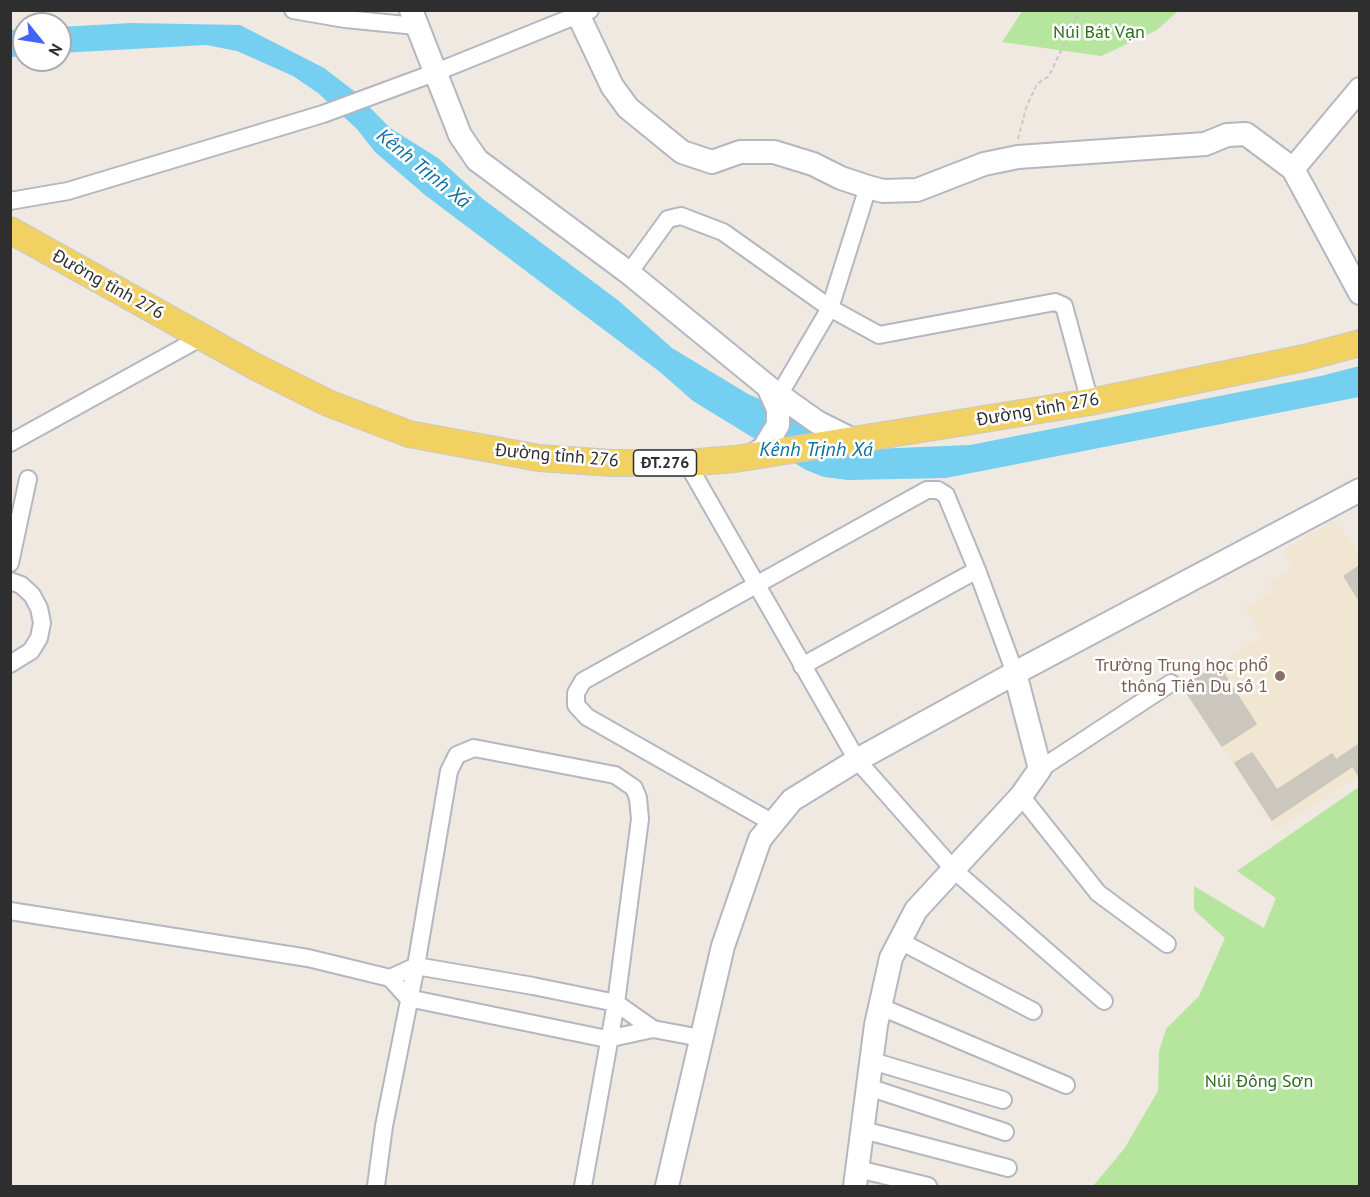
<!DOCTYPE html>
<html>
<head>
<meta charset="utf-8">
<style>
  body { margin:0 }
  #map { position:relative; width:1370px; height:1197px; overflow:hidden; background:#efe9e1; font-family:"PT Sans",sans-serif }
  canvas { display:block }
  .frame { position:absolute; inset:0; border:12px solid #2e2e2e; pointer-events:none }
  .north { position:absolute; left:12px; top:12px; width:60px; height:60px; box-sizing:border-box; background:#fff; border:2px solid #ababab; border-radius:50%; rotate:120deg; font-size:16px; font-weight:700; line-height:24px; text-align:center; color:#2e2e2e }
  .north::after { content:''; display:block; margin:auto; width:21px; height:27px; background:#4264fb; clip-path:polygon(50% 0,100% 100%,50% 72%,0 100%) }
</style>
</head>
<body>
<div id="map">
<canvas width="1370" height="1197"></canvas>
<div class="frame"></div>
<div class="north">N</div>
</div>
<script>
const context = document.querySelector('canvas').getContext('2d');
context.lineJoin = 'round';
function fillPath(path, color) { context.fillStyle = color; context.fill(path, 'evenodd'); }
const poly = rows => new Path2D(rows.map(r => 'M' + r).join(''));
function trace(path, color, width, dash) { context.strokeStyle = color; context.lineWidth = width; context.lineCap = dash ? 'butt' : 'round'; context.setLineDash(dash || []); context.stroke(path); }
function drawText(font, color, halo, rows, align = 'center') {
  context.font = font + ' "PT Sans",sans-serif'; context.lineWidth = 5; context.setLineDash([]); context.textBaseline = 'middle'; context.strokeStyle = halo; context.fillStyle = color; for (const [text, x, y, turn = 0] of rows) {
    context.save(); context.translate(x, y); context.rotate((+turn || 0) * Math.PI / 180); context.textAlign = isNaN(turn) ? turn : align; if (halo) context.strokeText(text, 0, 0); context.fillText(text, 0, 0); context.restore();
  }
}
fillPath(poly([
  [1334,520,1359,553,1359,776,1276,829,1183,687,1261,637,1245,607,1273,591,1269,582,1292,568,1283,551]
]), '#f0e6d1');
fillPath(poly([
  [1023,10,1178,10,1178,11,1157,30,1101,56,1002,42],
  [1359,787,1359,1186,1093,1186,1124,1149,1158,1091,1159,1051,1166,1029,1199,996,1225,938,1194,910,1194,886,1264,928,1276,898,1237,871]
]), '#b6e59e');
fillPath(poly([
  [132,23,240,25,324,68,354,91,390,128,438,158,483,199,619,301,672,348,748,394,874,449,970,445,1321,376,1359,366,1359,397,946,478,848,480,824,477,806,470,693,401,660,372,425,195,375,152,357,129,318,93,293,76,237,51,206,45,60,53,60,27],
  [24,29,24,56,11,57,11,30]
]), '#75cff0');
const building = poly([
  [1359,566,1359,600,1344,576,1359,566],
  [1218,665,1256,724,1222,746,1183,687,1218,665],
  [1359,744,1359,777,1353,766,1272,820,1235,763,1252,753,1277,790,1332,754,1336,760,1359,744]
]);
fillPath(building, '#cbc7bf');
trace(building, '#cbc5ba', 1.5);
const street = poly([
  [293,10,345,19,416,26],
  [10,201,68,191,323,114,434,73,590,10],
  [629,273,668,219,681,216,723,232,830,308,879,335,1055,302,1064,306,1090,402],
  [779,395,830,308,868,187],
  [10,443,202,337],
  [687,463,857,760,955,871,1104,1001],
  [10,563,28,479],
  [10,581,21,585,32,595,39,608,42,623,39,638,31,651,10,664],
  [802,666,977,570],
  [1040,769,1171,683],
  [1021,796,1098,893,1167,944],
  [773,823,587,717,576,705,576,693,583,681,927,490,938,490,946,495,977,570,1015,673],
  [10,911,308,958,390,978,408,998,607,1039,653,1029,701,1038],
  [900,941,1033,1011],
  [390,978,416,966,533,986,616,1003,653,1029],
  [881,1007,1066,1085],
  [872,1061,1003,1100],
  [868,1087,1005,1132],
  [863,1130,1008,1168],
  [858,1169,928,1186],
  [376,1186,384,1126,416,966,449,771,457,755,474,748,615,775,634,788,638,798,640,819,616,1003,583,1186]
]);
const secondary = poly([
  [411,10,460,135,477,160,629,273,772,390,817,422,855,441],
  [576,10,612,86,628,108,682,152,712,162,740,152,774,152,813,164,841,178,868,187,883,191,917,190,984,164,1018,157,1205,144,1227,135,1246,134,1293,169,1360,293],
  [1293,169,1360,89],
  [751,457,764,448,778,425,778,409,768,387],
  [667,1186,723,946,760,839,792,800,857,760,1015,673,1360,490],
  [855,1186,876,1025,891,958,916,910,1021,796,1040,769,1015,673]
]);
const primary = poly([
  [10,230,254,366,328,403,409,434,539,458,612,463,687,463,735,459,1090,402,1304,358,1360,343]
]);
trace(street, '#b4b7c1', 20);
trace(secondary, '#b4b7c1', 26);
trace(primary, '#c9c9c9', 28);
trace(poly([
  [1018,139,1026,108,1037,84,1049,76,1080,10]
]), '#c9c9c9', 2, [4.5, 3]);
trace(street, '#fff', 16);
trace(secondary, '#fff', 22);
trace(primary, '#f2d163', 26);
for (const [x, y, r, color] of [
  [1280,676,6,"#8d6e63"]
]) { const dot = new Path2D(); dot.arc(x, y, r, 0, 2 * Math.PI); context.fillStyle = color; context.fill(dot); trace(dot, '#fff', 2); }
for (const [x, y, w] of [
  [665,463,63]
]) { const box = new Path2D(); box.roundRect(x - w / 2, y - 13, w, 26, 4.5); context.fillStyle = '#fff'; context.fill(box); trace(box, '#2e2e2e', 1.5); }
drawText('bold 16px', '#2e2e2e', null, [
  ["ĐT.276",665,463]
]);
drawText('18px', '#2c6e1b', '#fff', [
  ["Núi Bát Vạn",1099,33],
  ["Núi Đông Sơn",1259,1082]
]);
drawText('18px', '#2e2e2e', '#fff', [
  ["Đường tỉnh 276",108,285,29],
  ["Đường tỉnh 276",1038,410,-10],
  ["Đường tỉnh 276",557,456,5]
]);
drawText('18px', '#785e54', '#fff', [
  ["Trường Trung học phổ",1268,666],
  ["thông Tiên Du số 1",1268,687]
], 'right');
drawText('italic 20px', '#0d6fa3', '#fff', [
  ["Kênh Trịnh Xá",423,169,39],
  ["Kênh Trịnh Xá",816,450]
]);
</script>
</body>
</html>
